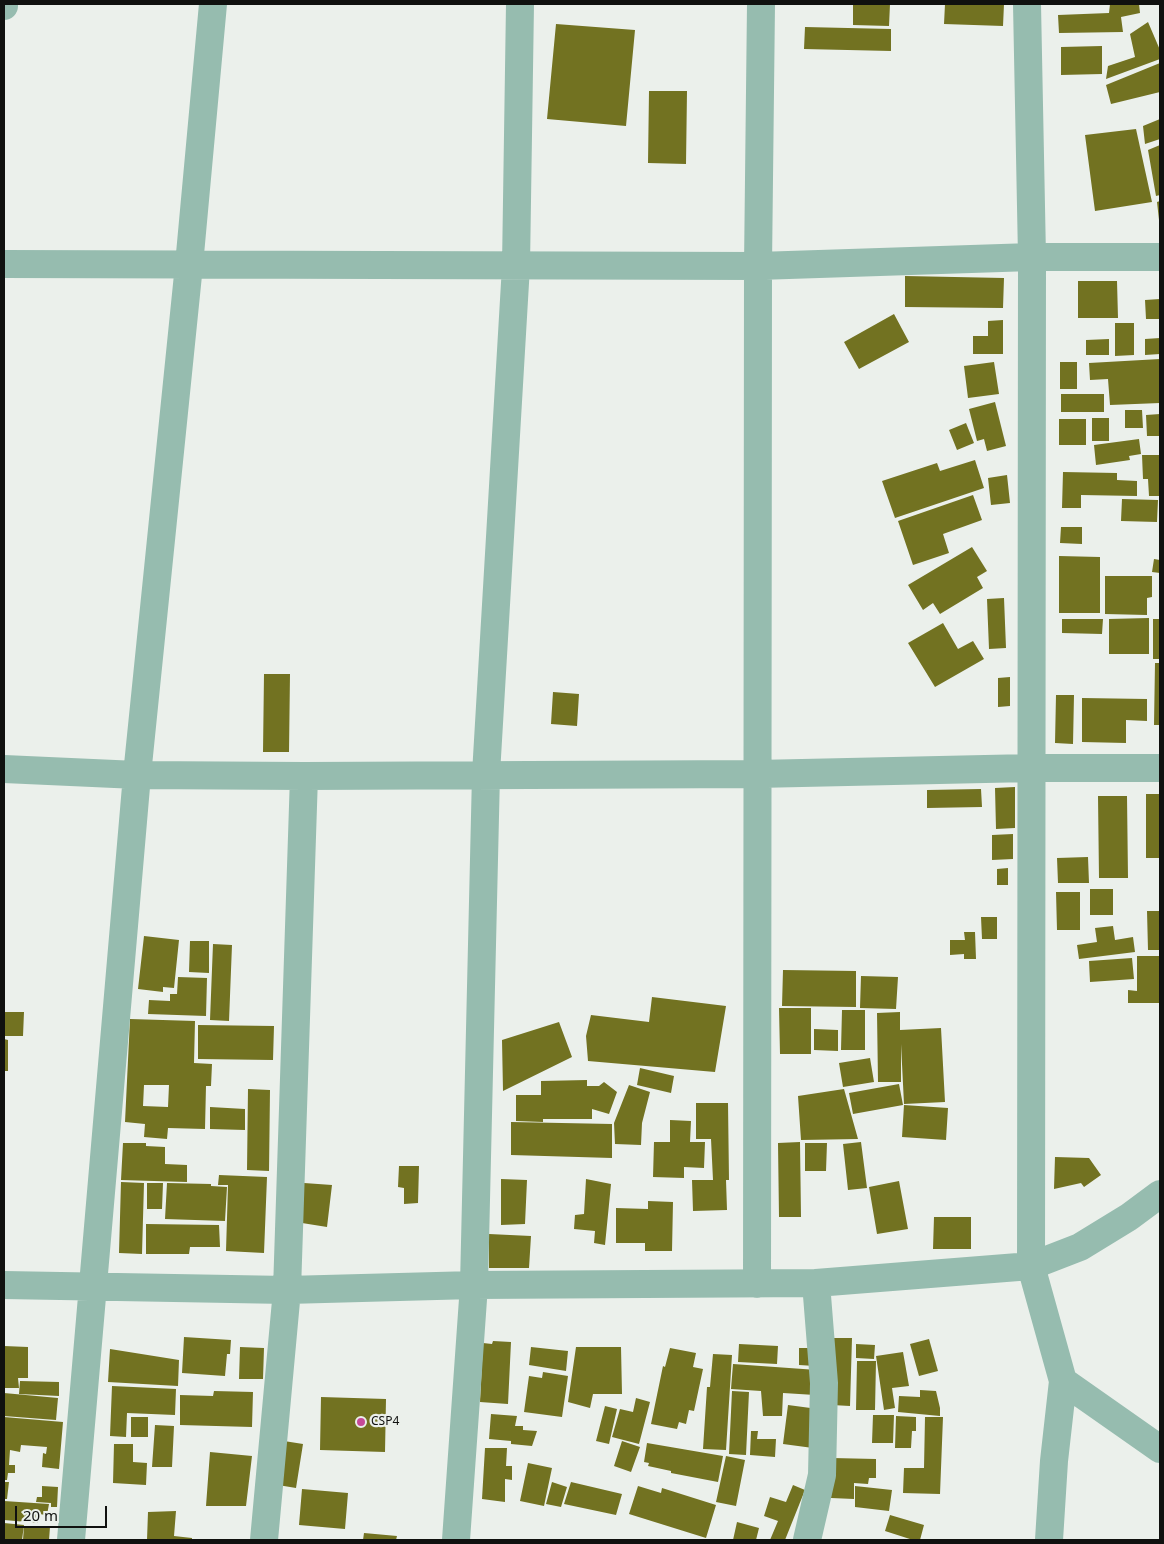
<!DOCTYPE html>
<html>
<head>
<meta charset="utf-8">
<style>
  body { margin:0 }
  #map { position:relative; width:1164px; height:1544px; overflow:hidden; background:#ebf0eb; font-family:"Noto Sans",sans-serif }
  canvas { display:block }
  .frame { position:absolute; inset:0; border:5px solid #10110f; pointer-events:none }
  .scale { position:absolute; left:15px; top:1506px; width:92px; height:22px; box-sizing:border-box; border:2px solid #10110f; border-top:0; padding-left:6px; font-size:15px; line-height:18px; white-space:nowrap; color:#10110f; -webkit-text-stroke:4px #ebf0eb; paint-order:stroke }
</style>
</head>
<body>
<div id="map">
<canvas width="1164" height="1544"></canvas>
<div class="frame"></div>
<div class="scale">20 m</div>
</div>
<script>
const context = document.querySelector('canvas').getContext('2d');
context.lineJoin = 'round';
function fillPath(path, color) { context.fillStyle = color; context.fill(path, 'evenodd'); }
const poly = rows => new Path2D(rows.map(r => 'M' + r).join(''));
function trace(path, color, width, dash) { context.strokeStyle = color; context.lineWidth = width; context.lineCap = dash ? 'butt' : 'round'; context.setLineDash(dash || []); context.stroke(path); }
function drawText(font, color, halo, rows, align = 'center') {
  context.font = font + ' "Noto Sans",sans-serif'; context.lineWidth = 4.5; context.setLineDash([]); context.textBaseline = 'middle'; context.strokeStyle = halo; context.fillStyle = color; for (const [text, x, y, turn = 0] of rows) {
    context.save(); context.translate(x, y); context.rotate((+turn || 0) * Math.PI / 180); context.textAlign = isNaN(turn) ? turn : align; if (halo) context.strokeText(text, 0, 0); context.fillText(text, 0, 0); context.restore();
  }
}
fillPath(poly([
  [853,4,890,4,889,26,853,25],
  [945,4,1004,4,1003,26,944,24],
  [1110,4,1139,4,1140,13,1121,17,1123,32,1059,33,1058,15,1109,13],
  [1148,22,1160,50,1160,59,1106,79,1108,66,1135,57,1130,34],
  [556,24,635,30,626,126,547,119],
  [805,27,891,29,891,51,804,49],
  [1102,46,1102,74,1061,75,1061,47],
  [1160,63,1160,92,1111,104,1106,85],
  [649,91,687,91,686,164,648,163],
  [1160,119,1160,139,1145,144,1143,126],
  [1136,129,1152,202,1095,211,1085,135],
  [1160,145,1160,195,1156,196,1148,150],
  [1160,201,1160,220,1159,220,1157,202],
  [905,276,1004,278,1003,308,905,307],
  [1078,281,1117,281,1118,318,1078,318],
  [1160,299,1160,319,1146,319,1145,300],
  [894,314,909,342,859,369,844,342],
  [1003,320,1003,354,973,354,973,336,988,336,988,321],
  [1115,323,1134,323,1134,355,1115,356],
  [1160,338,1160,354,1145,355,1145,339],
  [1109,339,1109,355,1086,355,1086,340],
  [1160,359,1160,403,1110,405,1108,379,1090,380,1089,363],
  [994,362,999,394,968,398,964,366],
  [1060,362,1077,362,1077,389,1060,389],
  [1061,394,1104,394,1104,412,1061,412],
  [995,402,1006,446,987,451,984,439,977,441,969,409],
  [1125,410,1142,410,1143,428,1125,428],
  [1160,414,1160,436,1147,436,1146,415],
  [1092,418,1109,418,1109,441,1092,441],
  [1059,419,1086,419,1086,445,1059,445],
  [966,423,974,443,957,450,949,430],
  [1139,439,1141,454,1129,456,1130,460,1096,465,1094,445],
  [1142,455,1160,455,1160,496,1149,496,1148,479,1143,479],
  [975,460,984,488,895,518,882,481,937,463,940,471],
  [1063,472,1117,473,1117,480,1137,481,1137,496,1081,495,1081,508,1062,508],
  [1007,475,1010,503,991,505,988,478],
  [973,495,982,520,943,534,949,553,913,565,898,521],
  [1122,499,1158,500,1157,522,1121,521],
  [1061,527,1082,527,1082,544,1060,543],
  [972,547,987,571,977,577,983,588,940,614,933,603,923,610,908,585],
  [1059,556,1100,557,1100,613,1059,613],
  [1154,559,1160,560,1160,573,1152,572],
  [1105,576,1152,576,1152,597,1147,598,1147,615,1105,614],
  [1004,598,1006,648,989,649,987,599],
  [1149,618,1149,654,1109,654,1109,619],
  [1062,619,1103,619,1102,634,1062,633],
  [1153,619,1160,619,1160,659,1153,659],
  [943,623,958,649,973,641,984,659,935,687,908,643],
  [1155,663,1160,663,1160,725,1154,725],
  [264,674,290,674,289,752,263,752],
  [1010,677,1010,706,998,707,998,678],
  [553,692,579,694,577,726,551,724],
  [1056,695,1074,695,1073,744,1055,743],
  [1082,698,1147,699,1147,721,1126,720,1126,743,1082,742],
  [1015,787,1015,828,996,829,995,788],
  [981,789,982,807,927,808,927,790],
  [1146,794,1160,794,1160,858,1146,858],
  [1098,796,1127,796,1128,878,1099,878],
  [1013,834,1013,859,992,860,992,835],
  [1088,857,1089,883,1058,883,1057,858],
  [1008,868,1008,885,997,885,997,869],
  [1090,889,1113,889,1113,915,1090,915],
  [1056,892,1080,892,1080,930,1057,930],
  [1147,911,1160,911,1160,950,1148,950],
  [981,917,997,917,997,939,982,939],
  [1113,926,1115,940,1133,937,1135,952,1079,959,1077,945,1097,942,1095,928],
  [964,932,975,932,976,959,964,959,964,954,950,955,950,940,965,940],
  [144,936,179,940,174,988,163,987,163,992,138,989],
  [190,941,209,941,209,973,189,972],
  [213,944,232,945,229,1021,210,1020],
  [1137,956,1160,956,1160,1003,1128,1003,1128,990,1137,991],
  [1132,958,1134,979,1090,982,1089,961],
  [783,970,856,971,856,1007,782,1006],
  [861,976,898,977,896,1009,860,1008],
  [178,977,207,978,206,1016,148,1014,149,1000,170,1001,170,994,177,994],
  [652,997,726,1006,715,1072,588,1061,586,1036,591,1015,649,1022],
  [779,1008,811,1008,811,1054,780,1054],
  [842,1010,865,1010,865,1050,841,1050],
  [4,1012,24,1012,23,1036,4,1036],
  [900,1012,900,1030,941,1028,945,1102,904,1104,901,1044,901,1082,878,1082,877,1013],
  [130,1019,195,1021,194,1063,212,1064,211,1086,206,1086,205,1129,168,1128,167,1139,144,1137,145,1124,125,1122],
  [144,1085,169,1085,168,1107,143,1106],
  [559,1022,572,1057,503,1091,502,1040],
  [198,1025,274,1026,273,1060,198,1059],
  [814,1029,838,1030,838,1051,814,1050],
  [4,1039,8,1040,8,1071,4,1071],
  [870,1058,874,1082,843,1087,839,1063],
  [640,1068,674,1076,671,1093,637,1085],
  [587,1080,587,1086,599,1086,604,1082,617,1092,609,1114,592,1109,592,1119,543,1119,543,1122,516,1121,516,1095,541,1095,541,1081],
  [899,1084,903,1105,853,1114,849,1093],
  [629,1085,650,1092,642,1123,641,1145,615,1144,614,1123],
  [248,1089,270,1090,269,1171,247,1170],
  [844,1089,858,1139,801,1140,798,1096],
  [696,1103,728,1103,729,1180,726,1180,727,1210,693,1211,692,1180,713,1180,711,1139,696,1139],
  [904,1105,948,1108,946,1140,902,1137],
  [210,1107,245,1109,245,1130,210,1129],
  [670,1120,691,1121,690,1142,705,1142,704,1168,684,1167,684,1178,653,1177,654,1142,670,1142],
  [511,1122,612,1124,612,1158,511,1155],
  [800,1142,801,1217,779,1217,778,1143],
  [861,1142,867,1188,848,1190,843,1144],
  [123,1143,146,1143,146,1146,165,1147,165,1164,187,1165,187,1182,121,1180],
  [805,1143,827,1143,826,1171,805,1171],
  [1055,1157,1089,1158,1101,1175,1084,1187,1081,1183,1054,1189],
  [399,1166,419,1166,418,1203,404,1204,404,1188,398,1187],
  [219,1175,267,1177,264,1253,226,1251,228,1185,218,1185],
  [501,1179,527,1180,525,1224,501,1225],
  [586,1179,611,1184,605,1245,594,1243,595,1231,574,1229,575,1215,584,1214],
  [899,1181,908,1229,877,1234,869,1187],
  [121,1182,144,1183,142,1254,119,1253],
  [147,1183,163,1183,162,1209,147,1209],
  [167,1183,211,1184,211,1186,227,1187,225,1221,165,1219],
  [304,1183,332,1185,327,1227,302,1223],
  [648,1201,673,1202,672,1251,645,1251,645,1243,616,1243,616,1208,648,1209],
  [934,1217,971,1217,971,1249,933,1249],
  [146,1224,219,1225,220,1247,190,1247,189,1254,146,1254],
  [489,1234,531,1236,529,1268,489,1268],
  [184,1337,231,1340,230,1354,227,1354,225,1376,182,1373],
  [833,1338,852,1338,850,1406,832,1405],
  [929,1339,938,1371,919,1376,910,1344],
  [493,1341,511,1342,508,1404,480,1402,483,1343,492,1344],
  [739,1344,778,1346,777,1364,738,1362],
  [856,1344,875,1345,874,1359,856,1358],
  [4,1346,28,1347,28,1378,18,1378,19,1388,4,1388],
  [240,1347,264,1348,263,1379,239,1379],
  [531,1347,568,1351,566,1371,529,1365],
  [576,1347,621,1347,622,1394,593,1394,590,1408,568,1402],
  [670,1348,696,1353,693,1367,703,1369,694,1411,689,1410,686,1424,679,1422,677,1429,651,1424,663,1366,665,1367],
  [799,1348,816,1348,815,1366,799,1365],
  [110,1349,179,1360,178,1386,108,1382],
  [903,1352,909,1386,892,1388,895,1408,884,1410,876,1356],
  [713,1354,732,1355,726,1450,703,1449,707,1387,710,1387],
  [857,1361,876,1361,875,1410,856,1410],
  [733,1364,817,1370,815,1395,783,1393,782,1416,763,1416,761,1391,731,1389],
  [543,1372,568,1376,562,1417,524,1412,529,1376,542,1378],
  [20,1381,59,1382,59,1396,19,1394],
  [112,1386,176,1389,175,1415,127,1413,126,1437,110,1436],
  [920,1390,936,1391,940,1408,940,1416,898,1412,899,1396,920,1397],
  [214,1391,253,1392,252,1427,180,1425,180,1395,213,1396],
  [732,1391,749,1392,746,1455,729,1454],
  [4,1393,58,1398,56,1420,4,1416],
  [321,1397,386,1399,385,1452,320,1450],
  [636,1398,650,1402,639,1444,612,1437,620,1409,633,1412],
  [788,1405,818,1409,813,1448,783,1444],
  [605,1406,617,1409,609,1444,596,1441],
  [491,1414,517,1416,515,1426,523,1426,523,1430,537,1431,532,1446,511,1444,511,1441,489,1439],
  [873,1415,894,1415,893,1443,872,1443],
  [896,1416,916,1417,916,1431,912,1431,911,1448,895,1448],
  [4,1417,63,1422,59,1469,42,1467,43,1453,46,1454,47,1447,21,1445,20,1452,10,1450,9,1465,15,1465,15,1473,8,1473,7,1480,4,1480],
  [131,1417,148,1417,148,1437,131,1437],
  [925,1417,943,1417,940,1494,903,1493,904,1468,924,1468],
  [155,1425,174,1426,172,1467,152,1467],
  [751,1431,758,1431,757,1439,776,1439,775,1457,750,1455],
  [284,1441,303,1444,296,1488,278,1485],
  [622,1441,640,1447,631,1472,614,1466],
  [647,1443,723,1456,718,1482,671,1473,671,1471,648,1466,649,1463,644,1462],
  [114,1444,133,1444,133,1462,147,1463,146,1485,113,1483],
  [485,1448,507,1448,506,1466,512,1466,512,1480,505,1479,505,1502,482,1499],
  [210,1452,252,1456,246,1506,206,1506],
  [726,1456,745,1460,736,1506,716,1502],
  [832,1458,876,1459,876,1478,869,1478,868,1484,854,1483,854,1499,831,1498],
  [528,1463,552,1468,544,1506,520,1501],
  [4,1482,9,1482,7,1499,4,1499],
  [552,1482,567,1487,561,1507,546,1504],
  [571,1482,622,1494,616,1515,564,1504],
  [793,1485,805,1490,785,1540,770,1540,778,1521,764,1516,770,1497,786,1502],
  [42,1486,58,1487,57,1507,51,1507,51,1503,36,1502,37,1497,42,1497],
  [638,1486,661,1493,662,1488,716,1505,706,1538,629,1514],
  [855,1486,892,1490,889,1511,855,1507],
  [302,1489,348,1493,345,1529,299,1525],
  [4,1501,49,1504,47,1515,38,1514,38,1523,4,1520],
  [176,1511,174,1536,192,1538,192,1540,147,1540,148,1512],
  [890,1515,924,1525,920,1540,913,1540,885,1531],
  [737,1522,759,1528,756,1540,733,1540],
  [4,1523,24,1525,22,1540,4,1540],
  [24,1526,50,1527,49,1540,23,1540],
  [364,1533,397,1536,396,1540,363,1540]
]), '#727221');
trace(poly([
  [1027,4,1032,257,1031,1266,1063,1381,1054,1461,1049,1540],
  [4,6,4,4],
  [4,264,758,266,1032,257,1160,257],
  [4,769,137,775,304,776,756,774,1031,768,1160,768],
  [757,1284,758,266,761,4],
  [4,1285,287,1290,474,1285,816,1283,1031,1266,1080,1247,1129,1217,1160,1194],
  [1063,1381,1160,1449],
  [71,1540,137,775,189,265,213,4],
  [264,1540,287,1290,304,776],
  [456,1540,474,1285,486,774,516,266,520,4],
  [807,1540,822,1475,824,1383,816,1283]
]), '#96bcaf', 28);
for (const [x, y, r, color] of [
  [361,1422,5,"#c64998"]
]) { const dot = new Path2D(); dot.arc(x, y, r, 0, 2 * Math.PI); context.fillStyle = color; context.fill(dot); trace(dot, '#ebf0eb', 2); }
drawText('12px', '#10110f', '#ebf0eb', [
  ["CSP4",371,1422]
], 'left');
</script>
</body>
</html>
